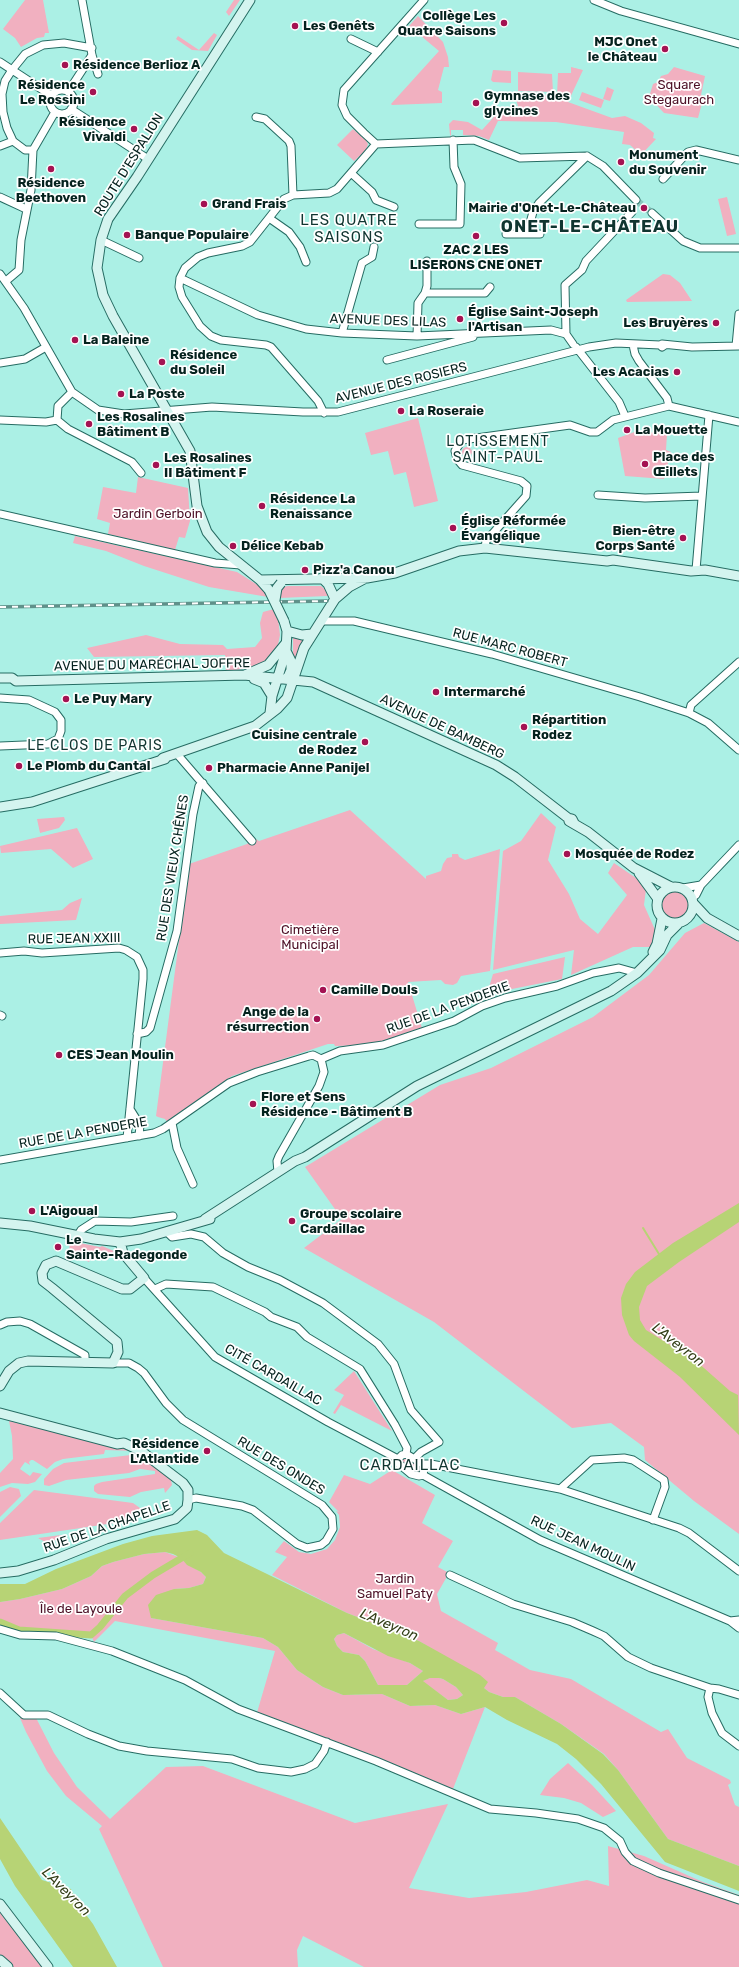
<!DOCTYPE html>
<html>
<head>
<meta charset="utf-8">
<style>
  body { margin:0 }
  canvas { display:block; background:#abf0e5 }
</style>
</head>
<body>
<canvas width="739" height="1967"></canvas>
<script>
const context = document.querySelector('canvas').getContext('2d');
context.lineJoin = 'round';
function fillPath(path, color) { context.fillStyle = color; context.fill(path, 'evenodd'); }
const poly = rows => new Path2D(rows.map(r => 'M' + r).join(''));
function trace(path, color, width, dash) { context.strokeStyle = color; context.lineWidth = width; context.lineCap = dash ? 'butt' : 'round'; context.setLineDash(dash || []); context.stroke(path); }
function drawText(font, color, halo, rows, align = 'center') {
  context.font = font + ' Rubik,sans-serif'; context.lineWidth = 3.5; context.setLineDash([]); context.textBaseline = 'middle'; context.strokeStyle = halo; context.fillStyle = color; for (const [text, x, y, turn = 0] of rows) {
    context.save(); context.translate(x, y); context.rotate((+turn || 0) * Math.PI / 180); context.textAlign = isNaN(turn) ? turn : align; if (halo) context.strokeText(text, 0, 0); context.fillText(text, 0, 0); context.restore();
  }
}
fillPath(poly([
  [25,0,43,0,49,33,45,33,44,37,37,38,21,47,15,38,3,29],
  [234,0,240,0,229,16,226,12],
  [418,16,443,42,448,57,449,67,444,67,438,90,442,92,442,103,392,105,391,104,439,51,409,26],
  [214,33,217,35,208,51,192,50,176,39,178,36,199,50],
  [571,67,583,70,568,102,612,118,625,116,641,123,654,133,653,138,656,139,641,155,630,145,622,144,624,132,556,122,498,121,489,140,479,136,463,135,463,130,451,130,451,136,450,135,449,124,453,120,468,122,482,130,503,107,510,113,518,106,514,94,557,96,558,73,571,73],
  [674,67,705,76,701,95,704,96,698,118,664,113,649,97,653,84,658,82,661,76,668,74],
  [493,70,511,71,511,83,493,82,491,80],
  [518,72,552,74,553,92,518,91],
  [607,87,614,90,610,101,603,99],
  [582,92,604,100,601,108,579,100],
  [353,129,366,140,368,144,366,150,354,161,337,145],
  [727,197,736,234,727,236,718,199],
  [589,200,594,205,585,213,581,209],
  [663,274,670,275,680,283,692,301,627,302,626,300],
  [418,418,438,501,414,507,406,472,394,475,388,451,371,455,365,433],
  [637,431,667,434,666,450,671,452,664,479,625,476,618,438],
  '462 452a5 5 0 1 1 10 0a5 5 0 1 1-10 0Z',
  [138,477,188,488,190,521,185,538,179,537,175,550,108,534,110,523,97,519,103,487,136,493],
  [75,536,237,572,264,589,268,597,209,587,144,566,106,551,73,543],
  [288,586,321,586,327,591,328,596,279,598,283,587],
  [274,609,278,618,280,635,278,645,266,660,256,666,243,669,226,671,225,655,94,657,87,648,146,635,180,644,223,645,227,649,255,647,262,638,260,623,263,612],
  [293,637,305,638,295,662,293,660],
  [350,810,426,879,426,876,441,871,443,864,447,858,452,857,452,854,458,854,459,857,465,860,500,849,490,971,461,976,457,983,453,985,445,984,441,980,408,982,422,1028,370,1045,335,1046,334,1044,328,1044,232,1076,167,1122,165,1119,158,1117,156,1116,189,864,247,844,249,842,256,839,259,841],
  [541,813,556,827,548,860,569,894,580,919,598,934,627,895,608,873,614,863,636,878,646,889,644,905,656,932,651,947,633,947,571,975,574,950,493,970,503,851,521,841],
  [64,817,65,820,59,828,40,833,37,819],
  [77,828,93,859,73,868,51,849,1,853,0,846],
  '661 905a14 14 0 1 1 28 0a14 14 0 1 1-28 0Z',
  [82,898,76,920,0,924,0,916,62,910,70,903],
  [704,923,739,942,739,1534,694,1501,645,1460,644,1447,611,1423,572,1428,434,1322,304,1248,342,1219,305,1167,440,1085,491,1068,593,1017,649,975,685,933],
  [565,957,562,979,487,994,493,974],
  [70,1241,100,1247,102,1246,114,1251,107,1260,92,1255,89,1262,69,1252],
  [354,1371,392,1431,341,1405,335,1414,333,1413,344,1395,334,1390],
  [9,1421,136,1451,105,1450,104,1454,63,1459,55,1462,47,1469,33,1460,31,1460,29,1462,30,1465,25,1462,20,1469,30,1476,33,1472,42,1474,35,1482,28,1484,12,1483,0,1487,0,1473,13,1459,12,1436],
  [131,1455,138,1456,161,1472,171,1480,172,1485,165,1493,164,1488,141,1492,130,1497,98,1494,94,1491,94,1486,96,1484,102,1482,155,1474,155,1471,140,1469,129,1473,66,1480,49,1486,44,1485,44,1479,53,1469,64,1463],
  [404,1457,407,1457,421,1466,421,1471,417,1474,402,1465,401,1460],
  [392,1470,435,1495,422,1523,453,1541,438,1567,449,1573,437,1594,441,1611,498,1643,495,1650,530,1670,571,1679,661,1732,668,1729,687,1758,730,1780,731,1783,728,1785,735,1805,739,1807,739,1866,668,1839,618,1770,604,1754,561,1724,515,1697,503,1697,489,1692,447,1658,419,1641,347,1613,272,1575,287,1557,275,1552,284,1541,299,1552,311,1554,327,1549,335,1540,340,1527,339,1515,336,1511,339,1512,329,1502,344,1475,370,1484],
  [10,1487,19,1489,21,1496,0,1517,0,1492],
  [34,1490,133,1503,140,1508,140,1511,138,1515,128,1521,0,1540,0,1523],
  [61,1535,63,1535,62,1538,47,1543,38,1538],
  [165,1552,181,1558,187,1564,201,1572,206,1577,203,1584,189,1588,174,1589,151,1618,263,1638,278,1647,297,1670,323,1687,343,1695,382,1694,410,1706,435,1705,461,1714,485,1707,451,1794,256,1716,275,1651,115,1621,94,1642,91,1635,19,1630,0,1622,0,1602,20,1599,62,1589,91,1576,102,1566,113,1562,144,1554],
  [344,1633,373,1649,410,1663,423,1671,407,1685,378,1685,365,1661,359,1655,343,1652,337,1646,334,1639,337,1635],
  [430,1678,439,1678,443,1679,456,1687,463,1695,457,1699,448,1700,422,1681],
  [33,1712,54,1753,77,1787,110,1819,166,1767,203,1766,355,1823,448,1804,409,1888,469,1898,526,1892,587,1880,609,1886,608,1846,644,1856,703,1882,739,1895,739,1967,364,1967,303,1936,297,1950,298,1967,163,1967,99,1829,102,1826,66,1796,47,1771,26,1732,20,1718],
  [568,1763,592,1785,616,1811,603,1817,581,1803,564,1798,540,1795,550,1779],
  [0,1911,44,1967,0,1967]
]), '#f1b0c0');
fillPath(poly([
  [739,1203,739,1222,679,1262,647,1286,639,1307,640,1320,646,1330,696,1361,730,1391,738,1395,739,1435,680,1377,634,1341,629,1335,622,1315,621,1298,626,1284,635,1272,673,1243],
  [197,1530,207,1535,224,1553,347,1613,419,1641,480,1675,488,1682,484,1688,489,1692,503,1697,515,1697,561,1724,603,1754,618,1770,668,1839,739,1866,739,1891,665,1862,601,1784,576,1759,557,1744,507,1720,485,1707,461,1714,435,1705,410,1706,382,1694,343,1695,323,1687,297,1670,278,1647,263,1638,151,1618,148,1605,156,1595,174,1589,189,1588,203,1584,206,1577,201,1572,187,1565,181,1558,173,1554,165,1552,144,1554,113,1562,102,1566,91,1576,62,1589,20,1599,0,1602,0,1584,25,1584,56,1569,123,1544,152,1536],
  [344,1633,388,1656,410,1663,423,1671,407,1685,378,1685,365,1661,359,1655,343,1652,337,1646,334,1639,337,1635],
  [430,1678,439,1678,443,1679,456,1687,463,1695,457,1699,448,1700,423,1681],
  [0,1818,42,1880,71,1889,75,1900,93,1924,117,1967,73,1967,15,1886,0,1859]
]), '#b7d375');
trace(poly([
  [643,1228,659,1254]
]), '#b7d375', 2);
trace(poly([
  [0,1622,19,1630,91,1635,100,1627,125,1596,153,1575,190,1553]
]), '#b7d375', 7);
trace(poly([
  [636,200,652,213]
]), '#8ac7bd', 7, [7, 3.5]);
const street = poly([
  [82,0,92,55,98,74],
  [424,0,344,90,342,105,347,116,364,133,376,144,474,140,520,158,587,156,603,166,636,200],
  [594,0,621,11,739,44],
  [351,39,378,52],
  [0,62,52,96],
  '50 102a12 12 0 1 1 24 0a12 12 0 1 1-24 0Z',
  [68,92,92,55],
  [71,109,148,159],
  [256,117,265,119,289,141,291,146,293,195],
  [0,146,13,141],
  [33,150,25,150,13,141,7,128,3,112,2,94,5,81,12,70,25,54,43,45,64,43,92,48],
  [33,150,55,112],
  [351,173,372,192,376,200,394,207],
  [663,179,688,152,696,150,739,160],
  [0,197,26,209],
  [652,213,683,241,700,248,739,248],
  [269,218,289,232,300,247,306,262],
  [419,224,460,224,461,184,454,167,453,140],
  [506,234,527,234,533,212,539,203,587,156],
  [527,234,540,234],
  [101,240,139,258],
  [0,274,24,308,72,392,98,410,124,414,212,407,303,412,338,412,589,347,616,343,660,345,662,347,665,345],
  [180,278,258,315,306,329,342,333,417,336,551,330,566,334,573,344],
  [6,281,19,270,21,240,31,190,33,150],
  [425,293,427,286,427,261],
  [342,333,362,263,372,257,374,247],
  [566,334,565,285,582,270,586,261,632,212],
  [417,336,418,303,425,293,485,293,490,287],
  [662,344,692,347,739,346],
  [633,345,635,354,639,361,667,398,669,406],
  [736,346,739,314],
  [576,347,619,402,625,416],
  [387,360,473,337],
  [0,363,25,359,46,347],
  [324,413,318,401,271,347,266,345,221,340,211,336,200,326,182,297,179,287,180,278,185,268,198,257,208,253,242,246,250,242,284,199,293,195,329,193,337,189,376,144],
  [0,420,46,422,57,420],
  [57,420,68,429,132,462,141,473],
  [57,420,58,406,72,392],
  [598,495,645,498,702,496],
  [0,514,215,563,241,565],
  [485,548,486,541,526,496,527,486,521,481,462,465,457,459,455,451,462,440,570,425,590,432,597,432,613,420,669,406,739,422],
  [696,570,709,415],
  [321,621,354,621,492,654,640,697,689,713,708,723,739,750],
  [0,698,29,700,55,712,61,720,61,731,58,739,48,744,0,746],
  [689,713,691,705,739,662],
  [177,754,252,841],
  [683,888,701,885],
  [692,898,696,895,701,885,739,845],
  [0,953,24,951,42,953,119,948,126,950,137,957,143,970,143,979,127,1138],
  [0,1015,2,1016],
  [137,1034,146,1032,150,1028,177,931,193,814,199,786,203,783],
  [130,1109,140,1125,139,1136],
  [172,1123,177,1148,193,1184],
  [0,1160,154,1133,163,1129,229,1083,257,1072,309,1056,313,1055,321,1059,340,1051,383,1045,454,1021,482,1006,505,998,557,986,593,973,619,968,637,973],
  [278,1172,277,1161,279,1156,319,1086,324,1072,321,1059],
  [167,1232,172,1237,191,1234,204,1237,223,1253,248,1267,280,1280,323,1303,378,1344,394,1364,411,1410,439,1442,421,1452,415,1458],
  [78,1235,81,1230,95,1221,131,1222,173,1216],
  [144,1278,215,1357,328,1422,398,1459],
  [155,1289,166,1284,213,1287,265,1312,271,1317,297,1327,307,1337,360,1369,395,1425,407,1448,406,1454],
  [0,1325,7,1322,20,1321,30,1324,85,1355,85,1363],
  [113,1363,129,1363,138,1368,144,1373,166,1403,183,1420,322,1505,332,1517,333,1529,326,1541,321,1545,307,1548,297,1544,253,1510,242,1506,196,1498,188,1500],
  [406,1454,423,1464,424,1469,423,1475,419,1476,411,1474,398,1463,398,1459,402,1455,406,1454],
  [423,1464,431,1464,560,1489,679,1528,689,1533,739,1571],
  [423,1475,540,1540,730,1621,739,1620],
  [560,1489,592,1460,624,1458,633,1460,664,1480,665,1487,653,1520],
  [450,1575,513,1604,572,1622,593,1631,604,1636,628,1657,651,1668,710,1688,719,1689,739,1695],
  [730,1621,739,1628],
  [0,1629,20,1635,56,1636,112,1651,185,1680,238,1709,376,1761,490,1809,536,1813,578,1819,604,1828,620,1841,625,1852,633,1861,659,1873,739,1900],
  [710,1688,708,1697,712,1713,722,1733,739,1746],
  [0,1693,24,1715,48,1715,88,1734,119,1746,147,1751,232,1759,258,1768,291,1772,305,1769,315,1764,324,1751,327,1742]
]);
const secondary = poly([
  [250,0,137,177,108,219,101,240,97,268,103,295,113,316,190,451,197,506,207,532,219,547,260,580,269,590],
  [322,578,328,584,335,599],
  [260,580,367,578,395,573,459,551,485,548,607,561,613,560,691,571,705,570,739,576],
  [287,631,302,635,312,634],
  [286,651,291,661,291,670,287,679],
  [245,675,268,665,286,643],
  [0,678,12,678,16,681,244,675,313,682,496,765,515,777,568,818,572,819,574,823],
  [254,679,264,683,272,696],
  [270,713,272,696,286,651,287,631,284,621],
  [161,760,163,758,255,726,277,709,287,698,304,648,335,599,349,587,364,579],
  [0,807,32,802,165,759],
  [569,821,588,832,634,868,671,887],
  [639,873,658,899],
  '657 905a18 18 0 1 1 36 0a18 18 0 1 1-36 0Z',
  [694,904,707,918,739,936],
  [653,952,657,944,662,919],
  [205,1219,295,1161,305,1157,417,1086,611,991,637,973,660,950,667,935,678,924],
  [0,1223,30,1226,94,1239,120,1242,141,1239,210,1219],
  [0,1386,9,1371,19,1363,28,1361,113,1363,118,1352,117,1342,52,1288,43,1281,42,1273,46,1265,56,1261,122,1289,130,1289,144,1278,123,1253,120,1242],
  [0,1413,117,1444,124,1443,141,1451,183,1483,188,1490,188,1500,187,1508,175,1519,106,1539,54,1560,18,1571,0,1573],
  [0,1904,48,1967],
  [0,1960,8,1967]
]);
trace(street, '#266c63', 9);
trace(secondary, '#266c63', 11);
trace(street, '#fff', 7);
trace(secondary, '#d4f4ef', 9);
const rail = poly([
  [0,607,327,601]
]);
trace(rail, '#5f918a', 3.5);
trace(rail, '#fff', 2, [6]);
const secondaryBridge = poly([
  [269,590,284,621],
  [275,600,277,588,281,583]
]);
trace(secondaryBridge, '#266c63', 11, []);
trace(secondaryBridge, '#d4f4ef', 9);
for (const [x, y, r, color] of [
  [504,23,4,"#a41252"],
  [295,26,4,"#a41252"],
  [665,49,4,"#a41252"],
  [65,65,4,"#a41252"],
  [93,92,4,"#a41252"],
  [476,103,4,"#a41252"],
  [134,129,4,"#a41252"],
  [621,162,4,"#a41252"],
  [51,169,4,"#a41252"],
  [204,204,4,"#a41252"],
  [644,208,4,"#a41252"],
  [127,235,4,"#a41252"],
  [476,236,4,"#a41252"],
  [460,319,4,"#a41252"],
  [716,323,4,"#a41252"],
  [75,340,4,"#a41252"],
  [162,362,4,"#a41252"],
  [677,372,4,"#a41252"],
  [121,394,4,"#a41252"],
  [401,411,4,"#a41252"],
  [89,424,4,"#a41252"],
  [627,430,4,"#a41252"],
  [645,464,4,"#a41252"],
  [156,465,4,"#a41252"],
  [262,506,4,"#a41252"],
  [453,528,4,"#a41252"],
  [683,538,4,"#a41252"],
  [233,546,4,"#a41252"],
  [305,570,4,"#a41252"],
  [436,692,4,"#a41252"],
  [66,699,4,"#a41252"],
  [524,727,4,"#a41252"],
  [365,742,4,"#a41252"],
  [19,766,4,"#a41252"],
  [209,768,4,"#a41252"],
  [567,854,4,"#a41252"],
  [323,990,4,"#a41252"],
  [317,1019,4,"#a41252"],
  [59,1055,4,"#a41252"],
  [253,1104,4,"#a41252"],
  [32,1211,4,"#a41252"],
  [292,1221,4,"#a41252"],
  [58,1247,4,"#a41252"],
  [207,1451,4,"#a41252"]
]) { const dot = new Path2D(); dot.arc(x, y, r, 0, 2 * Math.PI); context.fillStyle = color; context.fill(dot); trace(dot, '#fff', 1.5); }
drawText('bold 13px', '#05221e', '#fff', [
  ["Collège Les",496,16,"right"],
  ["Quatre Saisons",496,31,"right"],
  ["Les Genêts",303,26],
  ["MJC Onet",657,42,"right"],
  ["le Château",657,57,"right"],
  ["Résidence Berlioz A",73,65],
  ["Résidence",85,85,"right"],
  ["Le Rossini",85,100,"right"],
  ["Gymnase des",484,96],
  ["glycines",484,111],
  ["Résidence",126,122,"right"],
  ["Vivaldi",126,137,"right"],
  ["Monument",629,155],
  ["du Souvenir",629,170],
  ["Résidence",51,183,"center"],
  ["Beethoven",51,198,"center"],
  ["Grand Frais",212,204],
  ["Mairie d'Onet-Le-Château",636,208,"right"],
  ["Banque Populaire",135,235],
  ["ZAC 2 LES",476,250,"center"],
  ["LISERONS CNE ONET",476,265,"center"],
  ["Église Saint-Joseph",468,312],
  ["l'Artisan",468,327],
  ["Les Bruyères",708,323,"right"],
  ["La Baleine",83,340],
  ["Résidence",170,355],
  ["du Soleil",170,370],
  ["Les Acacias",669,372,"right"],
  ["La Poste",129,394],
  ["La Roseraie",409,411],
  ["Les Rosalines",97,417],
  ["Bâtiment B",97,432],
  ["La Mouette",635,430],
  ["Place des",653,457],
  ["Œillets",653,472],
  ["Les Rosalines",164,458],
  ["II Bâtiment F",164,473],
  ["Résidence La",270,499],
  ["Renaissance",270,514],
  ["Église Réformée",461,521],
  ["Évangélique",461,536],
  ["Bien-être",675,531,"right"],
  ["Corps Santé",675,546,"right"],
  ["Délice Kebab",241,546],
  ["Pizz'a Canou",313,570],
  ["Intermarché",444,692],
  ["Le Puy Mary",74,699],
  ["Répartition",532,720],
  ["Rodez",532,735],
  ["Cuisine centrale",357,735,"right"],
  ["de Rodez",357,750,"right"],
  ["Le Plomb du Cantal",27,766],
  ["Pharmacie Anne Panijel",217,768],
  ["Mosquée de Rodez",575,854],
  ["Camille Douls",331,990],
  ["Ange de la",309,1012,"right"],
  ["résurrection",309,1027,"right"],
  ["CES Jean Moulin",67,1055],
  ["Flore et Sens",261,1097],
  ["Résidence - Bâtiment B",261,1112],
  ["L'Aigoual",40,1211],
  ["Groupe scolaire",300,1214],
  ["Cardaillac",300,1229],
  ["Le",66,1240],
  ["Sainte-Radegonde",66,1255],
  ["Résidence",199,1444,"right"],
  ["L'Atlantide",199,1459,"right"]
], 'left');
drawText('13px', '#4d1026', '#fff', [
  ["Square",679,85],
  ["Stegaurach",679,100],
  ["Jardin Gerboin",158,514],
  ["Cimetière",310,930],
  ["Municipal",310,945],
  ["Jardin",395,1579],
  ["Samuel Paty",395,1594],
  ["Île de Layoule",81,1609]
]);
drawText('13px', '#05221e', '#fff', [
  ["ROUTE D'ESPALION",129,165,-58],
  ["AVENUE DES LILAS",388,321,2],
  ["AVENUE DES ROSIERS",401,383,-14],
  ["RUE MARC ROBERT",510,648,15],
  ["AVENUE DU MARÉCHAL JOFFRE",152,665,-1],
  ["AVENUE DE BAMBERG",442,727,25],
  ["RUE DES VIEUX CHÊNES",173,868,-81],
  ["RUE JEAN XXIII",74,939,-1],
  ["RUE DE LA PENDERIE",448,1008,-20],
  ["RUE DE LA PENDERIE",83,1133,-10],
  ["CITÉ CARDAILLAC",273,1375,30],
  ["RUE DES ONDES",281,1466,31],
  ["RUE DE LA CHAPELLE",107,1527,-19],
  ["RUE JEAN MOULIN",583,1544,25]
]);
context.letterSpacing = '1px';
drawText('14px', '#103530', '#fff', [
  ["LOTISSEMENT",498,442],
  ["SAINT-PAUL",498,458],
  ["LE CLOS DE PARIS",95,746]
]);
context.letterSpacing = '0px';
drawText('italic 14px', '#333e17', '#fff', [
  ["L'Aveyron",678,1345,38],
  ["L'Aveyron",389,1625,23],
  ["L'Aveyron",66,1892,45]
]);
context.letterSpacing = '1px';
drawText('15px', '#103530', '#fff', [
  ["LES QUATRE",349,221],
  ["SAISONS",349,238],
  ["CARDAILLAC",410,1466]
]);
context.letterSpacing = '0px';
context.letterSpacing = '1px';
drawText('bold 17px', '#103530', '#fff', [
  ["ONET-LE-CHÂTEAU",590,227]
]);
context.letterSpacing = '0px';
</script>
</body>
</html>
